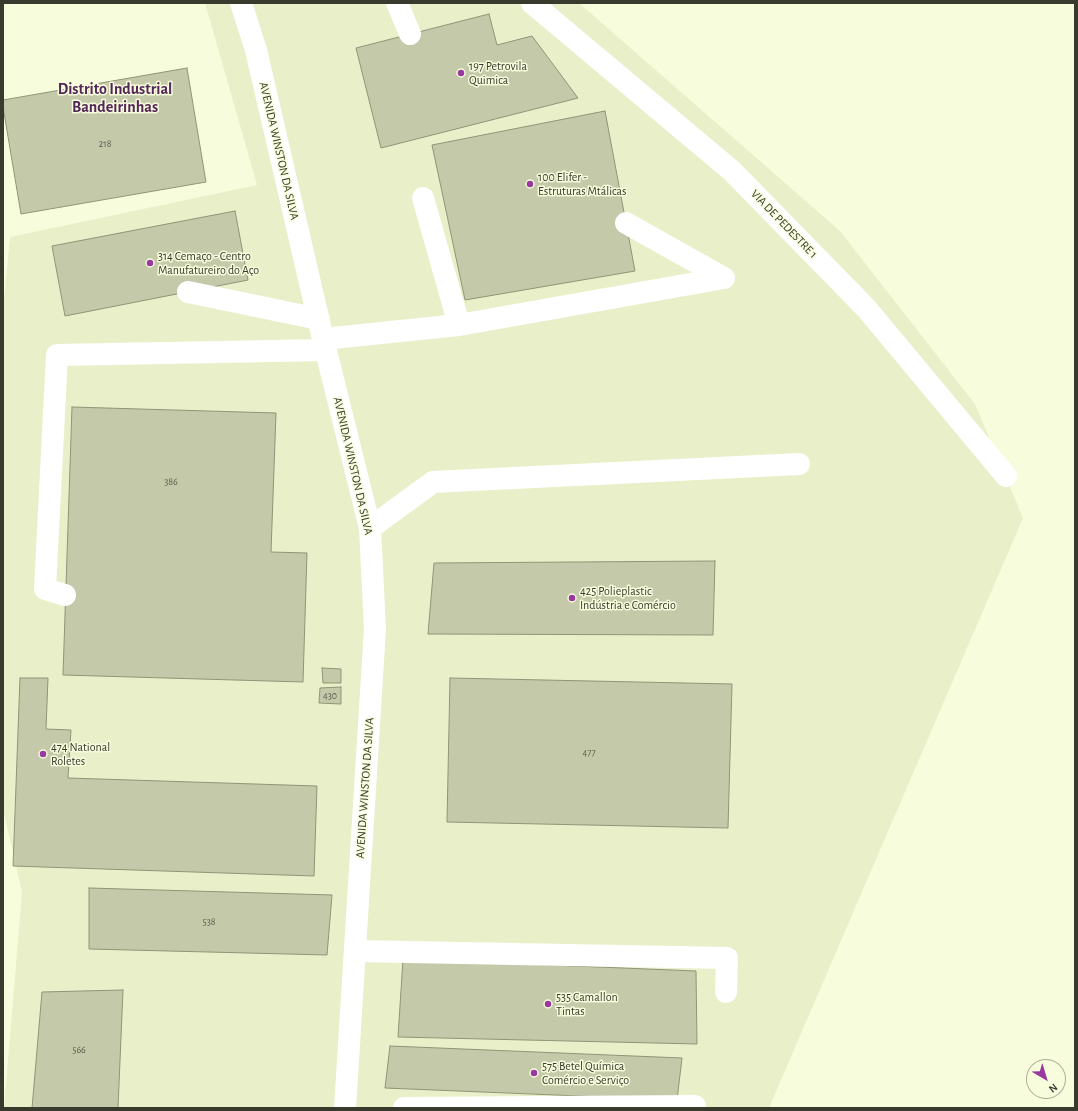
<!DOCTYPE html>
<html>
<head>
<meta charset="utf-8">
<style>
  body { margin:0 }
  #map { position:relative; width:1078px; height:1111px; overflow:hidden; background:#f7fddc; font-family:"Alegreya Sans",sans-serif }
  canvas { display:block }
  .frame { position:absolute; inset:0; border:4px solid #383a2d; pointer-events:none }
  .north { position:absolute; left:1026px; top:1059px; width:40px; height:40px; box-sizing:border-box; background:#f7fddc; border:1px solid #abaf96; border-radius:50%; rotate:142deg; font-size:11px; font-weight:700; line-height:16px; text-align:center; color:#383a2d }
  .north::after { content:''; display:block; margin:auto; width:14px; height:18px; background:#99389f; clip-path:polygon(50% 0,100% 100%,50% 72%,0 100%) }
</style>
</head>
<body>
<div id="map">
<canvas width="1078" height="1111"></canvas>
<div class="frame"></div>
<div class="north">N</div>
</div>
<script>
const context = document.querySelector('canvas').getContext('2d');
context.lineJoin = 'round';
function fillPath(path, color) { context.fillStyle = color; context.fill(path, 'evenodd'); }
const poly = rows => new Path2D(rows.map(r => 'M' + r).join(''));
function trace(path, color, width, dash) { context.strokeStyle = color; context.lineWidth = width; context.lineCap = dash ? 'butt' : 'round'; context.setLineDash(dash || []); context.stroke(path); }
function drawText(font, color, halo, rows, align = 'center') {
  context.font = font + ' "Alegreya Sans",sans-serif'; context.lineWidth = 3; context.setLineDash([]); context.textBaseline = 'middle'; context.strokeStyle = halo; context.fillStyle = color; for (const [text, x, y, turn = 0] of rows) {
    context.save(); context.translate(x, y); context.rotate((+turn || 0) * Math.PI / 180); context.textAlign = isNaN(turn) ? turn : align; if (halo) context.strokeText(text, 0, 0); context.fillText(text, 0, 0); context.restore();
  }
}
fillPath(poly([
  [205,3,579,3,840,231,975,404,1023,518,769,1108,4,1108,22,892,3,809,3,311,10,237,257,185]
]), '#e9f0c9');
const building = poly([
  [489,14,497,45,532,36,578,98,381,148,356,48,489,14],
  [187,68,206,182,21,214,3,107,3,100,187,68],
  [605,111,635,271,465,300,432,145,605,111],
  [235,211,248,280,65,316,52,246,235,211],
  [72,407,276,413,271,552,307,553,303,682,63,675,72,407],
  [715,561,713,635,428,634,434,563,715,561],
  [322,668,341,669,341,683,323,683,322,668],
  [20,678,48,678,46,729,71,730,68,778,317,786,314,876,13,866,20,678],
  [450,678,732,684,728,828,447,822,450,678],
  [341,687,341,704,319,703,320,688,341,687],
  [89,888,332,895,327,955,89,949,89,888],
  [403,959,696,971,697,1044,398,1037,403,959],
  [123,990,118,1108,32,1108,42,992,123,990],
  [390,1046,682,1058,677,1100,385,1088,390,1046]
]);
fillPath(building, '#c4c9aa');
trace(building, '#909577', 1);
trace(poly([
  [241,3,256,50,323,339,370,528,375,629,345,1108],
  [397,3,410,34],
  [532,3,732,171,866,308,1006,476],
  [423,198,459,325],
  [188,292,319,319],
  [323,339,459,325,724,278,626,223],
  [370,528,433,482,799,464],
  [65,595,45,589,57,355,326,350],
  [355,951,727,958,726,992],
  [404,1108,695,1106]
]), '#fff', 22);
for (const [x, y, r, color] of [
  [461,73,4,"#99389f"],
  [530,184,4,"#99389f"],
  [150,263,4,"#99389f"],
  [572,598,4,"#99389f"],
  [43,754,4,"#99389f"],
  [548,1004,4,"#99389f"],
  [534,1073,4,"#99389f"]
]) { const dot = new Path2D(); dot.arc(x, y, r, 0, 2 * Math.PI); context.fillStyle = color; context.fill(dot); trace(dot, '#f7fddc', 1.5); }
drawText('10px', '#5b5e4c', null, [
  ["218",105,144],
  ["386",171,482],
  ["430",330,696],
  ["477",589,753],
  ["538",209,922],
  ["566",79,1050]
]);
drawText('12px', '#383a2d', '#f7fddc', [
  ["197 Petrovila",469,66],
  ["Quimica",469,80],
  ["100 Elifer -",538,177],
  ["Estruturas Mtálicas",538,191],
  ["314 Cemaço - Centro",158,256],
  ["Manufatureiro do Aço",158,270],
  ["425 Polieplastic",580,591],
  ["Indústria e Comércio",580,605],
  ["474 National",51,747],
  ["Roletes",51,761],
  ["535 Camallon",556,997],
  ["Tintas",556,1011],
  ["575 Betel Química",542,1066],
  ["Comércio e Serviço",542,1080]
], 'left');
drawText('12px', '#383a2d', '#f7fddc', [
  ["AVENIDA WINSTON DA SILVA",279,151,77],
  ["VIA DE PEDESTRE 1",784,224,46],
  ["AVENIDA WINSTON DA SILVA",353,466,77],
  ["AVENIDA WINSTON DA SILVA",365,788,-86]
]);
drawText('bold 16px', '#552658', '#f7fddc', [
  ["Distrito Industrial",115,89],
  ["Bandeirinhas",115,107]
]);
</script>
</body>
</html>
